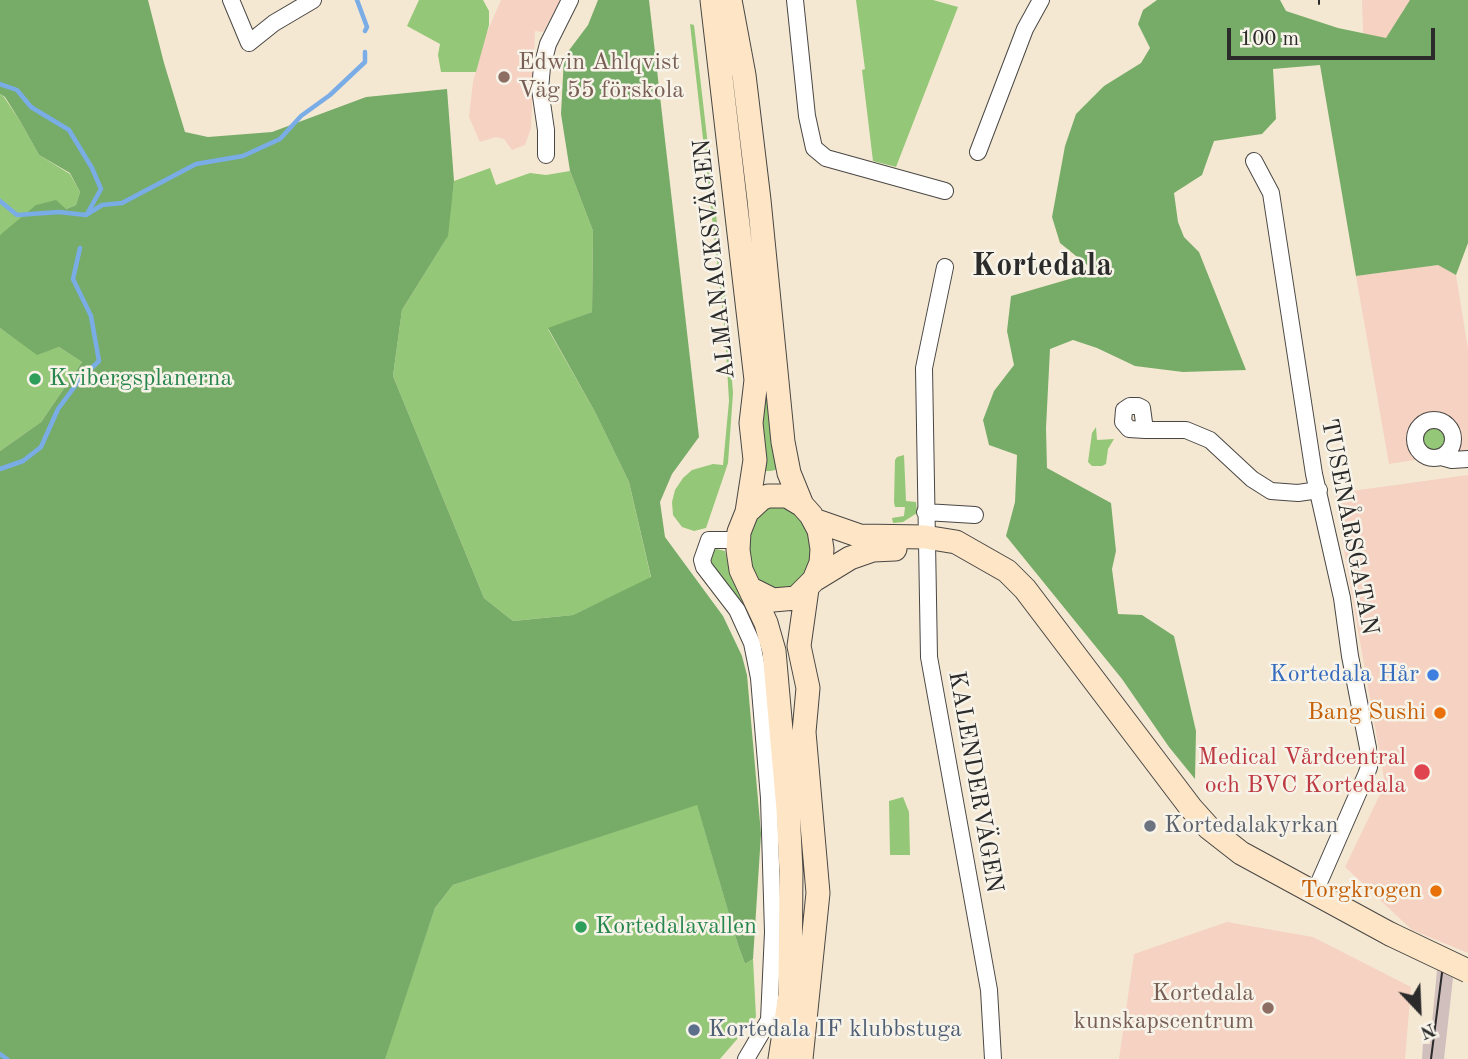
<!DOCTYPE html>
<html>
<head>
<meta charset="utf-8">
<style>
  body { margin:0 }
  #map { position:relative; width:1468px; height:1059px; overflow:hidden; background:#f5e8d3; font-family:"Old Standard TT",serif }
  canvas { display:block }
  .north { position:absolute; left:1384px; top:975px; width:70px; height:70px; -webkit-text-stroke:5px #f7f3e8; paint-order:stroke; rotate:157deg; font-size:19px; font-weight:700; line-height:28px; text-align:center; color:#2b2b2b }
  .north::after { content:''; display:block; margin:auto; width:24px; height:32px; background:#2b2b2b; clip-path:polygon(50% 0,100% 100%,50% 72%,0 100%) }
  .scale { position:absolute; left:1227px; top:28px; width:208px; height:32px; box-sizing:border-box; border:4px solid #2b2b2b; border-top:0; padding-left:9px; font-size:21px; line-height:24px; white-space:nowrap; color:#2b2b2b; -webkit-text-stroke:5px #f7f3e8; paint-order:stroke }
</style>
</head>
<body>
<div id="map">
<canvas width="1468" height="1059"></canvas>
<div class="north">N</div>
<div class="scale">100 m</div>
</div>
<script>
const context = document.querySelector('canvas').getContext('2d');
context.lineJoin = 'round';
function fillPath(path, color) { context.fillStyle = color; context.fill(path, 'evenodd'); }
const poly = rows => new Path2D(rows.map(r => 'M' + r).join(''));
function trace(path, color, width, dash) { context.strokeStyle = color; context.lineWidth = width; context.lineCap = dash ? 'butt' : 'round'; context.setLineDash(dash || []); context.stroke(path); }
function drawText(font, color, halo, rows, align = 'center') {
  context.font = font + ' "Old Standard TT",serif'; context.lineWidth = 5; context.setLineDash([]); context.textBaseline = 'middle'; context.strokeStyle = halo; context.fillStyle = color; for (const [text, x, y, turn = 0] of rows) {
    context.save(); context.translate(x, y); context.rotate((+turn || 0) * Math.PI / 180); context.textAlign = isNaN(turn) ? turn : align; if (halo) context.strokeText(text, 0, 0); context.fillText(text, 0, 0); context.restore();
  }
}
fillPath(poly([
  [501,0,561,0,543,32,535,31,531,128,525,145,512,150,504,139,496,137,480,142,469,117,473,82,485,37],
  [1362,0,1415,0,1403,10,1401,29,1364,55],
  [1438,265,1456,275,1468,349,1468,452,1389,464,1356,276],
  [1468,475,1468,953,1412,930,1345,867,1385,784,1335,499,1337,493],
  [1227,922,1313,937,1411,987,1405,1059,1119,1059,1134,954]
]), '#f5d2c2');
fillPath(poly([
  [1437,970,1453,978,1444,1059,1422,1059,1423,1044,1430,1044]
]), '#d1bfbd');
fillPath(poly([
  [419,0,483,0,489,11,489,25,476,72,441,72,438,55,440,44,407,26],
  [856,0,933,0,958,7,896,167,873,161,862,70,865,69],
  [690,24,694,25,725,292,733,393,728,463,722,481,706,528,694,531,682,527,673,515,672,502,675,490,683,478,692,470,713,464,723,465,729,401,725,333],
  [731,47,782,468,771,471,761,471,727,48],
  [0,94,4,97,20,121,39,155,70,174,80,192,76,205,0,235],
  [490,168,496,185,530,173,546,175,570,171,593,231,592,312,548,329,595,412,629,482,651,578,573,615,513,621,484,598,393,376,402,310,446,239,454,181],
  [0,328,37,354,59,347,82,362,41,422,0,451],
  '1421 440a13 13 0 1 1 26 0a13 13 0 1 1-26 0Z',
  [1096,427,1097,440,1114,439,1108,449,1106,464,1102,466,1092,466,1088,462,1092,433],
  [904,455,906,501,916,502,917,513,903,522,893,523,892,518,904,516,905,507,895,507,894,502,895,460,897,457],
  [788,505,808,527,812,553,808,575,784,593,759,583,749,563,750,524,764,507],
  [717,549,725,551,729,568,761,622,751,626,737,598,713,568,710,561,712,550],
  [903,797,909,812,910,855,890,855,889,801],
  [697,804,738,945,745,964,753,959,756,1017,720,1059,384,1059,435,908,453,885]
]), '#94c777');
fillPath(poly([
  [0,0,148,0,164,63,185,132,208,137,272,132,366,97,447,89,454,181,448,236,402,310,393,376,484,598,513,621,573,615,651,577,629,482,595,412,548,328,592,312,593,231,570,171,561,114,564,57,588,25,598,0,649,0,699,437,672,474,660,502,665,537,723,616,742,656,747,675,761,834,753,959,745,964,738,945,697,805,453,885,435,908,385,1059,0,1059,0,451,41,422,82,362,59,347,37,355,0,328,0,235,36,205,56,200,66,209,76,205,80,192,70,173,39,155,20,121,5,97,0,94],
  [1157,0,1280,0,1286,11,1338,28,1386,38,1410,0,1468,0,1468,243,1456,275,1438,265,1356,276,1320,65,1273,69,1276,119,1262,134,1214,141,1202,175,1174,193,1178,222,1184,237,1199,252,1246,370,1183,372,1135,366,1097,348,1073,340,1050,349,1046,428,1047,468,1111,503,1116,551,1112,569,1118,614,1142,615,1174,636,1196,731,1195,779,1169,747,1122,679,1006,536,1015,502,1017,455,989,445,983,420,994,391,1014,365,1007,331,1011,296,1073,278,1092,269,1060,243,1052,217,1065,146,1076,114,1104,86,1141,63,1150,48,1138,24,1143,10]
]), '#77ac68');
trace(poly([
  [357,0,367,27,365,31],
  [0,84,17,90,31,107,69,130,92,168,101,189,87,214],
  [0,201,17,215,59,212,86,215,102,205,122,203,196,164,243,156,280,139,301,116,330,95,365,62,365,52],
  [0,469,23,461,41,447,58,409,81,378,99,361,91,316,73,279,80,248],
  [0,1054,7,1059]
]), '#7aace6', 4.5);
const street = poly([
  [231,0,249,43,274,23,313,0],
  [795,0,807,116,814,148,826,158,945,191],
  [978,152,1025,29,1041,0],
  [546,155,546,130,540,89,542,67,548,44,570,0],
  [1254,161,1271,193,1314,474,1342,598,1350,656,1368,748,1369,767,1366,775,1314,894],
  [945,267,924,368,929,657,989,990,993,1059],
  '1415 439a19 19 0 1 1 38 0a19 19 0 1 1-38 0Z',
  [1145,430,1129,429,1123,422,1124,410,1130,406,1138,406,1142,408,1145,430,1186,430,1210,440,1252,479,1271,491,1298,493,1319,490],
  [1441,457,1452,460,1468,459],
  [925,512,975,515],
  [737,540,709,540,702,560,704,567,737,610,752,643,759,678,769,798,773,932,769,1020,746,1059]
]);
const secondary = poly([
  [712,0,756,380,751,423,755,460,747,512,739,532,738,550,741,570,766,623,774,651,788,809,791,871,790,995,780,1059],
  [730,0,744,75,759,200,783,442,789,473,802,505],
  [747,512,761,499,768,496,787,496,802,505,811,515,819,530,822,549,821,563,814,580,796,598,773,600,751,589],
  [814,520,860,536,925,537,956,542,1007,571,1025,589,1191,808,1209,828,1241,853,1390,934],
  [814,580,850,558,873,550,895,549],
  [801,1059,818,893,804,732,808,688,799,646,807,589]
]);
trace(street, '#494744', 18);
trace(secondary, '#494744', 25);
trace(street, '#fff', 16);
trace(secondary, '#fde5c5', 23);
trace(poly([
  [1319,0,1319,4],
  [1431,1059,1443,965]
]), '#2b2b2b', 2);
const secondaryBridge = poly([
  [1390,934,1468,971]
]);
trace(secondaryBridge, '#494744', 25, []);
trace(secondaryBridge, '#fde5c5', 23);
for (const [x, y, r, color] of [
  [504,77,7,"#8d6e63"],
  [35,379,7,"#2e9e5b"],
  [1433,675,7,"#3f7fe0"],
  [1440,713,7,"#e8710a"],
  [1422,772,9,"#e0444e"],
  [1150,826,7,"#6b7280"],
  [1436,891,7,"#e8710a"],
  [581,927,7,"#2e9e5b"],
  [1268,1008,7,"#8d6e63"],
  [694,1030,7,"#5c6f8a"]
]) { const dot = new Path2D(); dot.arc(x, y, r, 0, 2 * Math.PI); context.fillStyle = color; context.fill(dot); trace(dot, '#f7f3e8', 2.5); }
drawText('24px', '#785e54', '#f7f3e8', [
  ["Edwin Ahlqvist",518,63],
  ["Väg 55 förskola",518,91],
  ["Kortedala",1254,994,"right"],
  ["kunskapscentrum",1254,1022,"right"]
], 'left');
drawText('24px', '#2b2b2b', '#f7f3e8', [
  ["ALMANACKSVÄGEN",715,259,-96],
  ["TUSENÅRSGATAN",1349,527,79],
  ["KALENDERVÄGEN",975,782,80]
]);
drawText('24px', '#27864d', '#f7f3e8', [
  ["Kvibergsplanerna",49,379],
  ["Kortedalavallen",595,927]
], 'left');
drawText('24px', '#366cbe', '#f7f3e8', [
  ["Kortedala Hår",1419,675]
], 'right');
drawText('24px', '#c56008', '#f7f3e8', [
  ["Bang Sushi",1426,713],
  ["Torgkrogen",1422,891]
], 'right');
drawText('24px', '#be3a42', '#f7f3e8', [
  ["Medical Vårdcentral",1406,758],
  ["och BVC Kortedala",1406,786]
], 'right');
drawText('24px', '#5b616d', '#f7f3e8', [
  ["Kortedalakyrkan",1164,826]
], 'left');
drawText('24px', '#4e5e75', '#f7f3e8', [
  ["Kortedala IF klubbstuga",708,1030]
], 'left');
drawText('bold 32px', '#2b2b2b', '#f7f3e8', [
  ["Kortedala",1042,267]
]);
</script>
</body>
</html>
